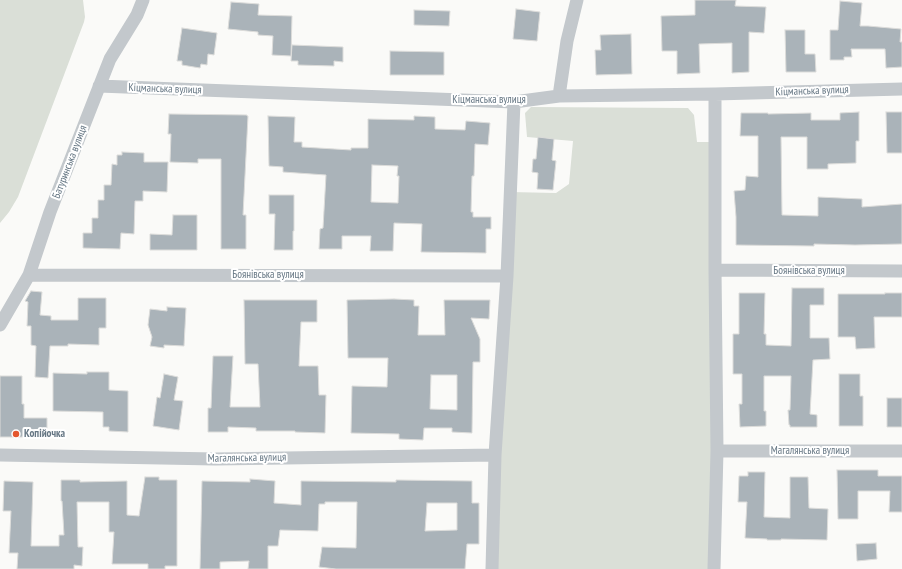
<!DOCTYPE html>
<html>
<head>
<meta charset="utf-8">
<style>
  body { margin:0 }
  canvas { display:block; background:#fafaf8 }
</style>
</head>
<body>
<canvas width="902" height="569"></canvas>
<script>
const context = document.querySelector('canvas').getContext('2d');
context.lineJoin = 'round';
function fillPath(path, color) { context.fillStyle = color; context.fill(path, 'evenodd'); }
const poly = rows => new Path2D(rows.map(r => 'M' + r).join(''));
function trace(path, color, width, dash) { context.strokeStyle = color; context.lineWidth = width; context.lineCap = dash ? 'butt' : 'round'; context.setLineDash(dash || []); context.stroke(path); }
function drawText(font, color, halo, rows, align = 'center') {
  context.font = font + ' "PT Sans Narrow",sans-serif'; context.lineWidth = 4; context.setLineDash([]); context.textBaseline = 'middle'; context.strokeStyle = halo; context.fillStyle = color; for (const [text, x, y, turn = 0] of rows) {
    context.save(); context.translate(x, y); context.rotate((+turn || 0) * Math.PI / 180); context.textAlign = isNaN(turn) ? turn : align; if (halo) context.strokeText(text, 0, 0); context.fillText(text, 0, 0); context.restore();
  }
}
fillPath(poly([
  [0,0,83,0,85,17,84,22,18,197,9,212,0,223],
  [531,107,688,108,694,115,697,142,716,142,714,569,492,569,510,192,556,193,569,184,573,141,527,137,525,113]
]), '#dadfd7');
const building = poly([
  [695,0,736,0,735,6,766,7,764,33,749,32,749,72,732,73,732,43,699,44,700,73,677,74,677,51,662,51,661,16,695,15,695,0],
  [840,1,862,3,860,26,868,26,901,29,900,42,902,42,902,67,886,68,885,49,851,49,852,57,844,57,844,60,830,60,830,30,838,30,840,1],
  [231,2,259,4,258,15,292,16,291,56,272,55,273,36,258,35,258,32,228,29,231,2],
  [516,9,540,12,537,41,513,39,516,9],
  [414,10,450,11,449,26,414,25,414,10],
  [182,28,217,33,214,55,208,54,207,65,201,64,200,68,182,65,182,61,177,61,182,28],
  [785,30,805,30,805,54,815,54,816,72,786,72,785,30],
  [631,34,632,74,596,75,595,50,601,50,600,35,631,34],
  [292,45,343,47,343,62,334,61,334,66,298,65,298,61,291,61,292,45],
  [390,51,444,52,444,75,390,75,390,51],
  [859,112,859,141,856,141,856,163,828,164,828,169,807,169,807,137,781,137,782,215,818,216,818,197,862,199,862,207,902,204,902,244,855,245,814,244,814,246,736,245,736,217,734,191,745,190,746,176,758,177,758,136,740,136,741,113,768,113,768,114,811,113,811,120,840,120,840,113,859,112],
  [886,112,902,112,902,153,887,153,886,112],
  [169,114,247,115,247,116,248,116,243,215,246,215,246,249,221,249,221,159,198,159,198,163,170,162,171,134,168,134,169,114],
  [268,116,295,117,294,142,302,142,302,147,351,150,351,148,368,148,368,119,414,120,414,116,435,117,435,129,465,130,466,121,490,123,488,145,475,144,474,176,472,176,471,212,473,212,473,217,491,217,491,229,486,229,486,253,421,252,422,224,394,223,393,251,370,251,371,236,342,236,342,249,319,249,320,229,323,228,326,175,283,172,283,167,269,166,268,116],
  [372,165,398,166,397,176,399,176,398,203,371,202,372,165],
  [538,137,554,139,552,160,556,161,553,190,537,189,538,173,532,172,533,159,536,159,538,137],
  [122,152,144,153,144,162,168,162,167,192,143,191,143,201,135,201,134,234,121,233,120,249,83,248,83,233,92,233,92,218,98,218,98,200,104,200,104,185,111,185,112,164,117,165,117,155,122,155,122,152],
  [269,195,294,195,294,231,293,231,293,250,274,250,275,214,269,214,269,195],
  [173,215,197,215,197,250,150,250,150,234,172,235,173,215],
  [792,288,824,288,824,305,810,305,810,338,829,338,830,359,813,360,810,414,817,415,817,427,790,427,790,425,789,425,788,410,790,410,791,376,764,376,764,411,766,411,766,426,740,427,739,404,742,404,742,374,733,374,733,334,739,334,739,293,765,293,764,334,766,334,766,345,791,346,792,288],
  [31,291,42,292,40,315,51,316,51,320,78,320,78,298,106,298,106,328,99,328,99,345,68,344,68,346,50,346,48,378,35,377,36,346,31,345,31,326,27,326,28,302,25,301,31,291],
  [885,293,902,293,902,317,874,317,875,348,856,349,855,337,838,337,838,294,885,294,885,293],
  [394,299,414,300,414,306,419,306,418,335,445,335,444,300,490,300,489,319,471,318,480,339,480,362,473,362,472,433,452,432,452,428,424,428,423,440,399,439,399,434,351,433,352,386,387,387,388,358,348,358,347,300,394,299],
  [431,375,457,375,457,410,430,409,431,375],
  [244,300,317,300,317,322,301,322,299,366,318,366,319,395,326,395,325,433,295,432,295,431,256,431,256,428,228,427,228,432,208,432,208,408,211,408,213,356,233,356,230,407,260,407,258,364,245,364,244,300],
  [167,307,186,308,184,346,164,345,164,348,150,346,152,337,148,325,150,309,167,311,167,307],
  [87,372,109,372,109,390,128,391,128,432,109,431,109,427,103,427,103,412,53,411,53,373,87,374,87,372],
  [164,374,178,377,174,400,183,401,179,430,153,426,157,397,160,398,164,374],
  [839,374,860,374,860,396,863,396,863,426,839,426,839,374],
  [0,376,22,376,22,404,24,404,24,418,47,418,47,434,24,433,24,437,0,437,0,376],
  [887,398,902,398,902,427,887,427,887,398],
  [837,470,878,470,878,476,902,476,902,512,889,512,890,491,858,491,858,519,838,519,837,470],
  [748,472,765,472,764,517,790,518,790,477,808,477,809,508,828,509,827,540,781,539,781,540,767,540,767,539,745,538,747,502,738,502,739,476,748,476,748,472],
  [145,477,159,477,159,480,177,480,177,566,165,566,165,569,148,569,148,564,112,564,114,532,109,532,109,502,77,502,78,547,83,547,82,566,74,565,74,569,17,569,18,553,9,553,11,511,3,511,4,481,33,482,31,546,59,546,59,535,64,535,62,501,61,501,61,480,80,480,80,482,127,481,127,515,139,516,145,477],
  [250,479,275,481,274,503,301,505,301,481,396,482,396,480,472,481,472,503,479,503,479,544,467,544,465,569,336,569,319,567,322,547,356,548,357,502,325,502,325,504,319,504,318,531,280,530,278,546,268,546,268,569,248,569,249,561,220,562,220,569,200,569,202,481,250,482,250,479],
  [427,503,457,503,457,530,425,531,427,503],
  [876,543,877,559,857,561,856,544,876,543]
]);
fillPath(building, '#aab3b9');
trace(building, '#dcdcda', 1);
trace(poly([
  [99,86,514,102,559,96,715,94,902,89],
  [559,96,567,41,577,0],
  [715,270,902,271],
  [29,275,507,276],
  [0,325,29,275,50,212,110,59,137,15,143,0],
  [717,451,902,451],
  [0,455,215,459,495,455],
  [492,569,495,455,507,276,514,102],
  [714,569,717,451,715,270,715,94]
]), '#c3c8cc', 13);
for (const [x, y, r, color] of [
  [16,434,4,"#e4572e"]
]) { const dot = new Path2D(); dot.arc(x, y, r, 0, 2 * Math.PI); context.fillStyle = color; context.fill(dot); trace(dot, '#fff', 1.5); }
drawText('11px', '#657683', '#fff', [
  ["Кіцманська вулиця",165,89,2],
  ["Кіцманська вулиця",812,91,-2],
  ["Кіцманська вулиця",489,100],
  ["Батуринська вулиця",70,162,-69],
  ["Боянівська вулиця",809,271],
  ["Боянівська вулиця",268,275],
  ["Магалянська вулиця",810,451],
  ["Магалянська вулиця",247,458,-1]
]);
drawText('bold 11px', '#657683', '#fff', [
  ["Копійочка",24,434]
], 'left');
</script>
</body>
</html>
